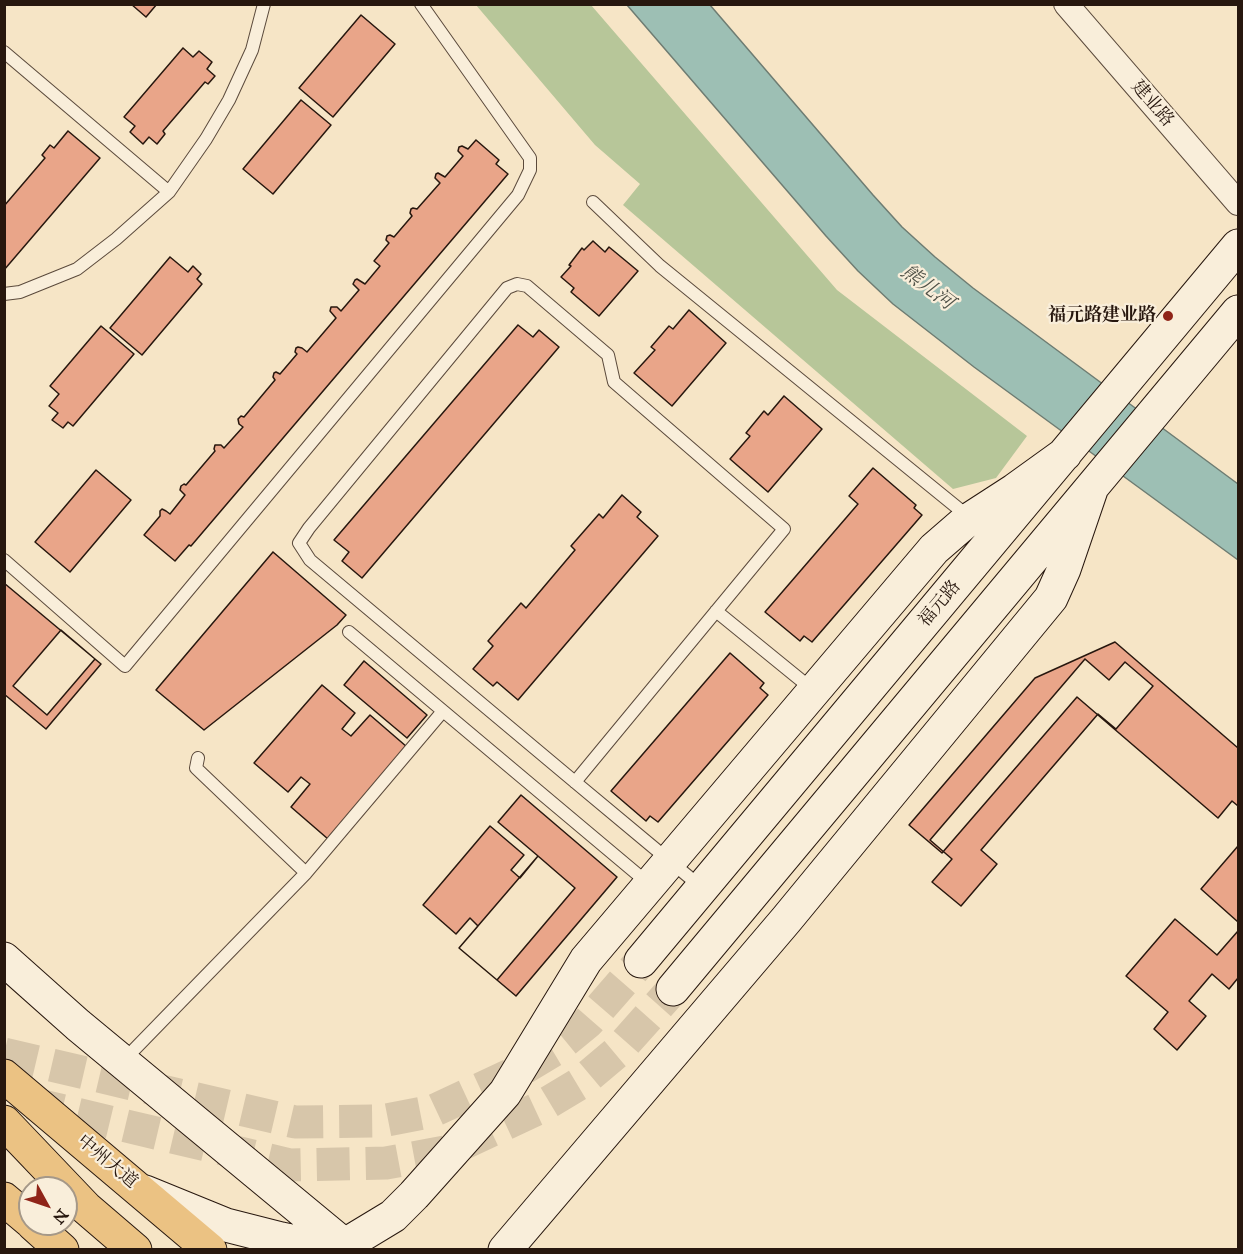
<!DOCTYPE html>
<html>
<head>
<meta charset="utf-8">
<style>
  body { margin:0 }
  #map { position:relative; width:1243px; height:1254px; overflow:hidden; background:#f6e5c6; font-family:"IM FELL Great Primer",serif }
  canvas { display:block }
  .frame { position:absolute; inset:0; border:6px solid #27170e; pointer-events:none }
  .north { position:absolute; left:18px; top:1176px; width:60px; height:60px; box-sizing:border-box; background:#f9eeda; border:2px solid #a59888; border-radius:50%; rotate:130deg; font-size:16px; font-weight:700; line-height:24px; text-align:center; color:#27170e }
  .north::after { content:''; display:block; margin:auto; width:21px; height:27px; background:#8f2418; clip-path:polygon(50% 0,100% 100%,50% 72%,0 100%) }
</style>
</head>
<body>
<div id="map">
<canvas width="1243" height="1254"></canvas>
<div class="frame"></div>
<div class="north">N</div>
</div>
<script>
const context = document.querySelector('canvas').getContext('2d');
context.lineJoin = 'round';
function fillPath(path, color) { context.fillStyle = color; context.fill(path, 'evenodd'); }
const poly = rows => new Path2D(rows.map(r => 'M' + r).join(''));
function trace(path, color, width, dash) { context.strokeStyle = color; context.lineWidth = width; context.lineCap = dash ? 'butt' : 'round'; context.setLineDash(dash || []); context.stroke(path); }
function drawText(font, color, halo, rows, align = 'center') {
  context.font = font + ' "IM FELL Great Primer","Noto Serif SC",serif'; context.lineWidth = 4.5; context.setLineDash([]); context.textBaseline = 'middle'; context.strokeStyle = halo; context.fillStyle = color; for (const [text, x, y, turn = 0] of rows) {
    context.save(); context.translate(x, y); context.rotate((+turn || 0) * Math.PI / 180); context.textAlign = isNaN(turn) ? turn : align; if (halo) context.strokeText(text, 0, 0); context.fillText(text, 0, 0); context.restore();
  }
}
fillPath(poly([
  [476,5,591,5,837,290,1027,436,996,478,953,489,623,205,640,184,595,145]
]), '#b7c699');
const water = poly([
  [627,5,710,5,873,195,902,227,935,257,973,288,1238,484,1238,560,974,367,893,304,858,271,826,236,627,5]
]);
fillPath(water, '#9dbfb4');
trace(water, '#6e7c72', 1.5);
const building = poly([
  [131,4,157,4,146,17,131,4],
  [361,15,395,44,333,117,299,88,361,15],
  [183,48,193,57,199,51,212,62,207,69,215,76,208,84,205,82,163,131,165,134,157,144,149,137,143,144,130,132,135,126,124,117,183,48],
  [301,100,331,125,273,194,243,169,301,100],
  [68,131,100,158,4,270,4,206,45,158,42,155,50,145,54,148,68,131],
  [476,140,499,160,496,164,508,174,191,546,189,545,175,561,144,535,160,516,160,511,162,509,166,511,170,514,185,495,180,490,181,486,184,484,186,485,215,451,214,449,215,445,221,445,224,448,243,427,239,424,238,419,241,416,244,417,275,380,273,377,274,373,276,372,280,374,297,354,295,352,296,348,298,347,302,348,307,352,336,318,330,311,331,307,337,307,341,311,359,290,353,284,355,280,357,279,365,284,380,266,374,261,389,243,386,240,387,236,390,235,394,237,412,216,410,213,411,209,413,208,417,209,440,183,435,178,436,174,438,173,445,177,463,156,458,151,459,147,462,146,468,149,476,140],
  [593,241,605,252,609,247,638,271,599,316,571,292,574,288,561,277,571,266,569,265,582,248,584,250,593,241],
  [170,257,188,272,193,266,201,274,197,279,202,284,142,355,110,328,170,257],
  [689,310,726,343,672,406,634,373,655,350,651,347,669,326,673,329,689,310],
  [518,325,533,337,539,330,559,347,362,578,342,561,349,552,334,540,518,325],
  [101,326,134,354,73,426,68,422,63,428,52,420,58,413,49,406,59,394,50,386,101,326],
  [784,396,822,429,768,492,730,459,750,436,746,433,764,411,768,415,784,396],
  [873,468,916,505,914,508,922,515,812,642,804,636,800,641,765,612,858,504,849,496,873,468],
  [96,470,131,500,70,572,35,542,96,470],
  [622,495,641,512,637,517,658,536,518,700,497,682,493,686,473,669,493,646,488,641,521,603,526,608,575,550,571,546,599,514,603,518,622,495],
  [273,552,346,615,337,625,204,730,156,690,273,552],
  [4,583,101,664,46,729,4,694,4,583],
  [61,630,95,659,47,715,13,686,61,630],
  [1115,642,1238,748,1238,806,1232,801,1218,818,1077,697,942,853,909,825,1035,678,1115,642],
  [730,653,764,683,760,688,768,695,658,822,650,816,646,821,611,791,730,653],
  [1085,659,1109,680,1125,662,1153,686,1116,729,1098,714,981,850,997,864,961,906,932,882,952,859,930,840,1085,659],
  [364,661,427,715,407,738,344,685,364,661],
  [322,685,355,713,342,729,351,736,370,715,407,747,328,839,291,807,310,784,301,777,288,792,254,763,322,685],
  [521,795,617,877,516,996,459,948,538,856,498,822,521,795],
  [490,826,524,855,511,870,520,878,538,856,575,888,497,980,459,948,478,926,470,918,456,934,423,905,490,826],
  [1238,846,1238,922,1201,889,1238,846],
  [1175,919,1217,955,1238,931,1238,978,1229,989,1212,974,1189,1001,1206,1016,1177,1050,1154,1029,1168,1012,1126,976,1175,919]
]);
fillPath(building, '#e9a589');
trace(building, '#27170e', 1.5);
trace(poly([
  [4,1054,295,1122,382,1121,433,1111,519,1071,554,1050,588,1022,641,961],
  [30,1103,290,1165,386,1163,445,1152,539,1108,579,1084,617,1052,673,989]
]), '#d7c6aa', 33, [33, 16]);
const lane = poly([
  [4,52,169,192],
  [593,202,660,266,970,518],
  [4,294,20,292,77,269,116,239,169,192,206,139,229,100,252,50,264,4],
  [4,560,125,666,518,195,530,170,530,158,421,4],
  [716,611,813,690],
  [349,632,649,884],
  [198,758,196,768,306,873],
  [575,782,784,529,614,382,608,355,527,286,517,284,507,288,309,528,299,543,310,560,575,782,701,887],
  [124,1060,306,873,443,711]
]);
const street = poly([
  [1066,4,1238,203]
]);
const secondary = poly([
  [4,959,78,1025,350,1250],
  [641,961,1238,246],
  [673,989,1238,312],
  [145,1192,226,1225,281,1239,315,1246,345,1245,393,1216,414,1195,505,1093,586,960,934,549,964,523,1015,490,1065,454],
  [505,1250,786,920,1051,598,1064,569,1092,487]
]);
const highway = poly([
  [4,1076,210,1250],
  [4,1122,86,1208,135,1250],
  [4,1199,30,1221],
  [33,1224,62,1250]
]);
trace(lane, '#5b4a3c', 14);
trace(street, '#5b4a3c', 26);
trace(secondary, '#27170e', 35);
trace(highway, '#27170e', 35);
trace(lane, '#f9eeda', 12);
trace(street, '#f9eeda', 24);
trace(secondary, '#f9eeda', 33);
trace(highway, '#ebc283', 33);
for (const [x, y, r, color] of [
  [1168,316,6,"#8f2418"]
]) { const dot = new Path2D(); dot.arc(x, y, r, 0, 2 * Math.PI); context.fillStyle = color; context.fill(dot); trace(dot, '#f9eeda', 2); }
drawText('18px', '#27170e', '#f9eeda', [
  ["建业路",1152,104,49],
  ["福元路",940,604,-50],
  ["中州大道",107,1162,40]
]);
drawText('bold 18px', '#27170e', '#f9eeda', [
  ["福元路建业路",1156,316]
], 'right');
drawText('italic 20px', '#505248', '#f9eeda', [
  ["熊儿河",927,288,37]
]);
</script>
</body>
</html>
